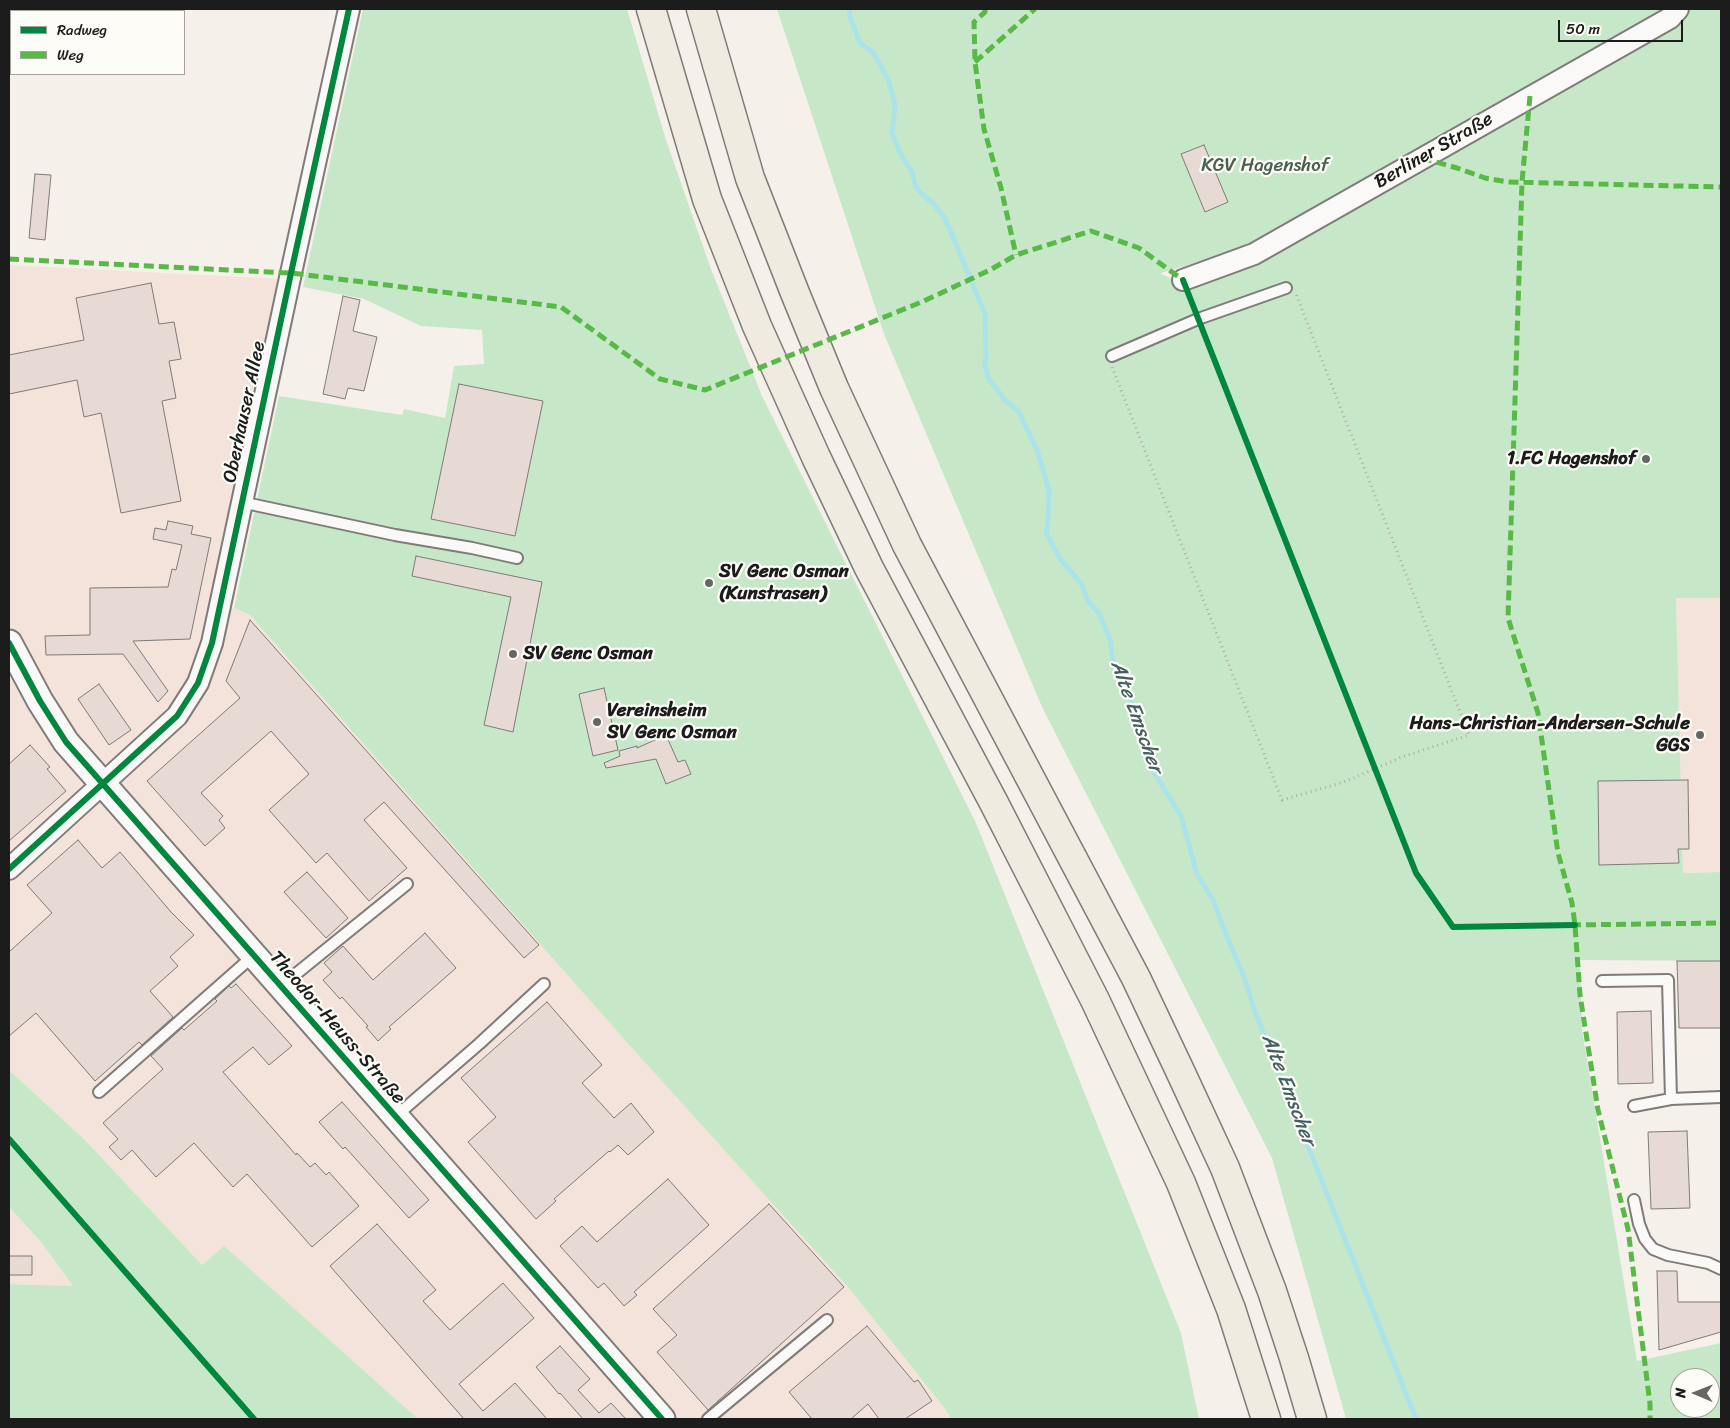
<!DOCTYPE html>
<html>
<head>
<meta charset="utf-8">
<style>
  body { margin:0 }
  #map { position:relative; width:1730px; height:1428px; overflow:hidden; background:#f6f0eb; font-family:Sriracha,sans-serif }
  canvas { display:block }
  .frame { position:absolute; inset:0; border:10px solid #1c1c1c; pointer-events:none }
  .legend { position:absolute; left:10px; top:10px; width:175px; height:65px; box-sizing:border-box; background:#fdfcf7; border:1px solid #a3a29f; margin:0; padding:6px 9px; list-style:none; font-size:15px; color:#1c1c1c }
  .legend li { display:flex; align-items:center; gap:10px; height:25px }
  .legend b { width:25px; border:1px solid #a3a29f }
  .north { position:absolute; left:1670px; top:1368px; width:50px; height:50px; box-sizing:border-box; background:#fdfcf7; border:1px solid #a3a29f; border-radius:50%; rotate:271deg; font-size:14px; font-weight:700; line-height:20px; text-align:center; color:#1c1c1c }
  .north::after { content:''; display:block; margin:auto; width:18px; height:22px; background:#686664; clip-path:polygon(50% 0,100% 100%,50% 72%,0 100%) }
  .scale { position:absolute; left:1558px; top:20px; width:125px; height:22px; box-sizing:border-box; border:2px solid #1c1c1c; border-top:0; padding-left:6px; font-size:15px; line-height:18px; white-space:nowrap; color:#1c1c1c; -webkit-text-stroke:4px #fdfcf7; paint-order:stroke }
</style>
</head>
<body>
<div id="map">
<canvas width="1730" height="1428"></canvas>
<div class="frame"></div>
<ul class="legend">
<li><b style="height:6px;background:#00873e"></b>Radweg</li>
<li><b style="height:6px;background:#58b947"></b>Weg</li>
</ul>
<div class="north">N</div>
<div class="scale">50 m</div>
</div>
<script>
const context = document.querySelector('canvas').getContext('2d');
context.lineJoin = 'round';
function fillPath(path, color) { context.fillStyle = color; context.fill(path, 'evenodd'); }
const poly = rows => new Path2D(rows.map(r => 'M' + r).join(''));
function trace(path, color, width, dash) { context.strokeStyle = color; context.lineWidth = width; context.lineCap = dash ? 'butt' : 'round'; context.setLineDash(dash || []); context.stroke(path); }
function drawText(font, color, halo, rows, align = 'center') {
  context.font = font + ' Sriracha,sans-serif'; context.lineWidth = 4.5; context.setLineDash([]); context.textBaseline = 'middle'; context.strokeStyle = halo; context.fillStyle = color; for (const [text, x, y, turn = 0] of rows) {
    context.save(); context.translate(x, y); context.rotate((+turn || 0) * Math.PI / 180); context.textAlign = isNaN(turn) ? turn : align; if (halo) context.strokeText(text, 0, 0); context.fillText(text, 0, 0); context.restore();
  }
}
fillPath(poly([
  [9,265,280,279,211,602,234,608,250,615,848,1287,946,1410,951,1419,418,1419,224,1247,202,1265,86,1141,9,1070],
  [1676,598,1721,598,1721,872,1683,873],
  [9,1207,41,1242,73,1286,9,1284]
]), '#f3e3da');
fillPath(poly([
  [363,9,627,9,666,140,711,269,762,396,976,823,1181,1333,1199,1419,951,1419,946,1410,848,1287,625,1040,250,615,234,608,279,396,402,415,404,409,445,418,454,366,484,364,482,330,421,326,364,299,303,287],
  [777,9,1721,9,1721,598,1676,598,1683,873,1721,872,1721,961,1580,960,1582,1030,1637,1361,1721,1343,1721,1419,1346,1419,1272,1158,1042,707,884,334],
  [1216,257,1173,279,1161,274,1161,273],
  [1680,1378,1710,1378,1710,1408,1680,1408],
  [9,1070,86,1141,202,1265,224,1246,418,1419,9,1419,9,1284,73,1286,41,1242,9,1207]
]), '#c7e8c8');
trace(poly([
  [849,9,850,17,860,43,873,52,888,79,895,105,892,133,900,153,912,172,916,187,921,193,934,204,945,218,985,314,986,357,984,363,989,379,1004,399,1019,412,1037,450,1049,490,1048,520,1046,533,1061,560,1081,583,1088,601,1099,613,1110,640,1114,670,1133,705,1145,738,1152,769,1181,816,1197,874,1213,900,1227,937,1244,977,1255,1012,1416,1419]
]), '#ace3e8', 5);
const building = poly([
  [1204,145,1228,202,1205,212,1181,154,1204,145],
  [35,174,51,175,45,240,29,238,35,174],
  [151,283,159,324,174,322,181,359,169,361,176,398,162,401,181,501,121,513,101,413,84,417,77,380,9,394,9,355,84,340,76,298,151,283],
  [343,296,360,300,353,331,377,337,364,391,348,388,345,399,323,394,343,296],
  [459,384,543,401,515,536,431,519,459,384],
  [168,521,193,526,191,534,211,538,190,639,133,641,168,691,158,702,123,654,46,655,45,636,90,635,90,588,168,587,172,569,176,570,182,545,153,539,155,528,166,530,168,521],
  [416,556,542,582,513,732,484,725,511,597,412,576,416,556],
  [250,620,539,945,524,958,384,802,364,820,407,868,369,901,327,853,316,863,269,810,309,774,271,731,201,793,223,816,219,820,225,828,205,846,147,781,240,698,226,681,250,620],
  [99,684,131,730,109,745,78,699,99,684],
  [604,688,618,750,593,756,579,694,604,688],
  [666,735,678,762,685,760,691,774,666,784,656,759,606,768,604,763,620,756,619,751,637,746,637,748,666,735],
  [30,745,50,767,47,769,66,791,9,841,9,764,30,745],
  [1688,780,1689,849,1678,849,1679,863,1599,865,1598,781,1688,780],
  [78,840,102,868,120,852,171,912,194,935,170,957,178,966,150,991,173,1017,142,1045,139,1042,95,1081,36,1013,9,1036,9,952,52,913,27,885,78,840],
  [307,872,348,918,326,938,284,892,307,872],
  [425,933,456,968,389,1027,391,1029,378,1041,366,1027,368,1026,342,997,340,999,323,980,332,972,324,963,343,946,373,980,425,933],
  [1677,961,1721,961,1721,1028,1679,1028,1677,961],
  [236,984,292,1046,269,1065,253,1047,223,1072,296,1155,297,1153,310,1167,315,1163,326,1175,329,1172,359,1206,312,1247,247,1174,233,1187,194,1143,156,1177,132,1150,121,1160,109,1147,118,1139,103,1123,163,1069,151,1056,182,1028,184,1030,217,1001,215,999,229,986,231,988,236,984],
  [547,1002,602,1065,582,1083,614,1118,631,1103,654,1132,628,1155,618,1145,610,1152,609,1151,554,1199,556,1201,536,1219,468,1142,496,1117,461,1078,547,1002],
  [1651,1011,1653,1083,1618,1084,1617,1012,1651,1011],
  [342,1102,429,1200,409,1218,345,1147,343,1149,319,1122,342,1102],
  [1687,1131,1690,1208,1651,1209,1648,1132,1687,1131],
  [668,1179,709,1225,634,1292,637,1295,624,1306,604,1283,598,1288,560,1246,582,1226,597,1242,668,1179],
  [769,1204,844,1287,708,1410,657,1352,677,1335,653,1309,769,1204],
  [377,1224,436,1290,423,1301,450,1330,503,1283,534,1318,459,1384,483,1411,515,1383,547,1419,464,1419,330,1266,377,1224],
  [9,1256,32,1256,32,1275,9,1275,9,1256],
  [1657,1271,1677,1271,1678,1302,1721,1302,1721,1332,1659,1350,1657,1271],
  [867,1326,914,1382,918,1380,932,1401,905,1419,879,1419,868,1404,851,1419,812,1419,789,1392,867,1326],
  [560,1346,590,1379,578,1390,599,1413,611,1403,626,1419,583,1419,560,1393,559,1394,536,1367,560,1346]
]);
fillPath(building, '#e7d9d3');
trace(building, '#7e7b79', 1);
const service = poly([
  [1112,356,1198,319,1286,288],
  [241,502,395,535,472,548,517,558],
  [1602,981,1668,980,1671,1099,1721,1097],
  [281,986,407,884],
  [99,1092,253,956],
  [1634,1106,1671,1099],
  [396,1116,479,1044,544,984],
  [1634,1200,1639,1224,1645,1239,1653,1249,1668,1255,1708,1263,1721,1269],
  [708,1419,827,1320]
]);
const minor = poly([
  [1183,280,1254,254,1670,18,1678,9],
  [9,869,177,716,198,683,212,643,291,273,349,9]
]);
const tertiary = poly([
  [9,643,40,701,66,742,662,1419]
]);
const motorway = poly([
  [651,9,707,199,757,326,816,457,869,568,994,803,1095,1000,1181,1183,1231,1309,1266,1419],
  [701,9,750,178,795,293,834,388,907,545,1136,978,1181,1073,1225,1168,1272,1291,1294,1358,1312,1419]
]);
trace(service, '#7e7b79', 14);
trace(minor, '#7e7b79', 24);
trace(tertiary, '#7e7b79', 29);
trace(motorway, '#7e7b79', 31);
trace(poly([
  [1112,367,1282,800,1344,782,1402,757,1469,735,1296,294]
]), '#afadab', 3, [1, 4]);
trace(service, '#faf9f7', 10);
trace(minor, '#faf9f7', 20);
trace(tertiary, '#faf9f7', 25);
trace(motorway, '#efebe0', 28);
trace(poly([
  [985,9,985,12,974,22,975,62,984,129,1001,188,1016,255],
  [975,62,1035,9],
  [1530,96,1522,182,1508,618,1538,713,1558,853,1572,903,1575,925,1580,995,1598,1110,1628,1229,1650,1404,1650,1419],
  [1422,158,1457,168,1485,178,1508,182,1721,187],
  [9,259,291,273,561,307,660,379,705,390,924,301,990,270,1016,255,1091,231,1139,248,1183,280,1184,283],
  [1571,925,1721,923]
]), '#58b947', 5, [10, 5]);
trace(poly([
  [1183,280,1416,873,1453,927,1575,925],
  [9,643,40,701,66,742,662,1419],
  [9,869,177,716,198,683,212,643,291,273,349,9],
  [9,1139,254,1419]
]), '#00873e', 6);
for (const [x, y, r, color] of [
  [1646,459,5,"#686664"],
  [709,583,5,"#686664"],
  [513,654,5,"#686664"],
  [597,722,5,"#686664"],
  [1700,735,5,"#686664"]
]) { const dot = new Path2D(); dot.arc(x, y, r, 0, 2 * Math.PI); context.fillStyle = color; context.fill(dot); trace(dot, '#fdfcf7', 2); }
drawText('19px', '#1c1c1c', '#fdfcf7', [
  ["Berliner Straße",1434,151,-30],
  ["Oberhauser Allee",245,412,-78],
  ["Theodor-Heuss-Straße",337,1028,49]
]);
drawText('19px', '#4a614e', '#fdfcf7', [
  ["KGV Hagenshof",1265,166]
]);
drawText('bold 19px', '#1c1c1c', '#fdfcf7', [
  ["1.FC Hagenshof",1636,459,"right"],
  ["SV Genc Osman",719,572],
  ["(Kunstrasen)",719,594],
  ["SV Genc Osman",523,654],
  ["Vereinsheim",607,711],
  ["SV Genc Osman",607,733],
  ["Hans-Christian-Andersen-Schule",1690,724,"right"],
  ["GGS",1690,746,"right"]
], 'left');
drawText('italic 20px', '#446063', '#fdfcf7', [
  ["Alte Emscher",1136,717,70],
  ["Alte Emscher",1288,1090,69]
]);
</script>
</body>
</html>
